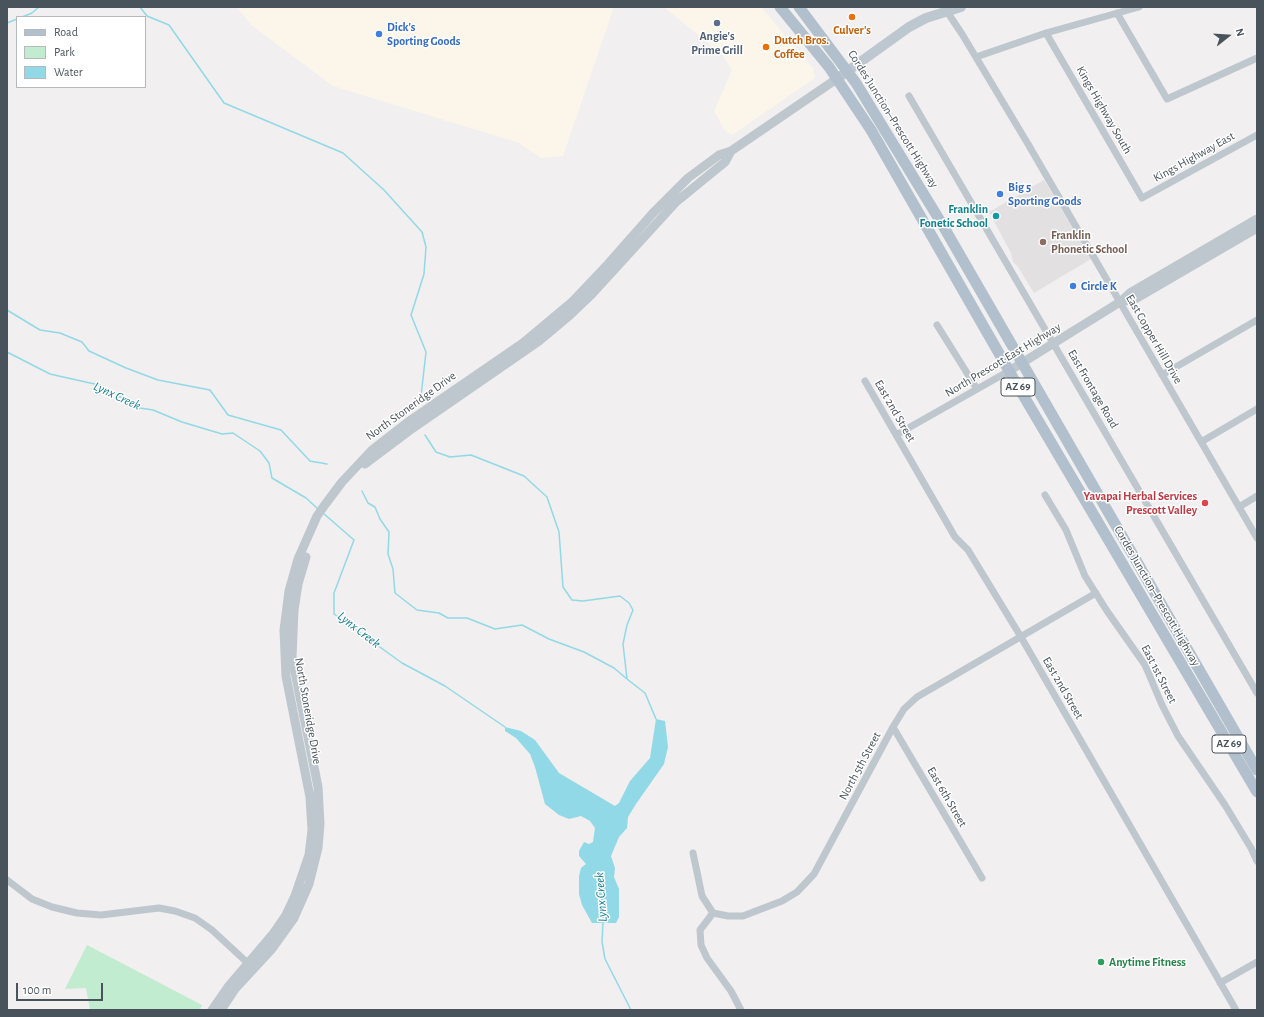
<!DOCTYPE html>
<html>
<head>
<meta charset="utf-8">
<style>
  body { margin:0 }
  #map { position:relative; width:1264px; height:1017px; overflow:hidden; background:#f1efef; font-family:"Alegreya Sans",sans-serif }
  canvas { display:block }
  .frame { position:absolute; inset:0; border:8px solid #48535b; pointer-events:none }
  .legend { position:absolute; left:16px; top:16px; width:130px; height:72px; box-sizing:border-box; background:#fff; border:1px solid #b6babd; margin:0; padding:5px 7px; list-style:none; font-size:12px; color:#48535b }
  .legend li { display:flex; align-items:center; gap:8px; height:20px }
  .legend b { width:20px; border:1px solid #b6babd }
  .north { position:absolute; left:1208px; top:16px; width:40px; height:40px; -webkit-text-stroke:3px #fff; paint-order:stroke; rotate:73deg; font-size:11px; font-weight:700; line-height:16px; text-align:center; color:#48535b }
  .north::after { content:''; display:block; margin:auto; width:14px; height:18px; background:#48535b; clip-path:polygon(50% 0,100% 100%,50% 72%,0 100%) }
  .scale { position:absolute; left:16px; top:983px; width:87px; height:18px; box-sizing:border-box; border:2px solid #48535b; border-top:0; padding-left:5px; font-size:12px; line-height:14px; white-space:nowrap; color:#48535b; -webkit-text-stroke:3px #fff; paint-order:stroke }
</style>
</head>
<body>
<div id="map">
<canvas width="1264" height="1017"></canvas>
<div class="frame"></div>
<ul class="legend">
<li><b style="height:5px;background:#b1c0cc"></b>Road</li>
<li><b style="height:11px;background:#c1eccf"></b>Park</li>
<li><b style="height:11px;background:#91d9e6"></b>Water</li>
</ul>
<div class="north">N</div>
<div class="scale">100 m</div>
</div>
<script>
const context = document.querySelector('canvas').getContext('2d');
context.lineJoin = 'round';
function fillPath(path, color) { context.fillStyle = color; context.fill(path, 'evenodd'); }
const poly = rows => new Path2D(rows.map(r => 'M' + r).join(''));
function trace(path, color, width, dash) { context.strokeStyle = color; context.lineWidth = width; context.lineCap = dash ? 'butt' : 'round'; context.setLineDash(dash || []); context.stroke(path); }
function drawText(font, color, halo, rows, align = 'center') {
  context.font = font + ' "Alegreya Sans",sans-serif'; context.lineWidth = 3; context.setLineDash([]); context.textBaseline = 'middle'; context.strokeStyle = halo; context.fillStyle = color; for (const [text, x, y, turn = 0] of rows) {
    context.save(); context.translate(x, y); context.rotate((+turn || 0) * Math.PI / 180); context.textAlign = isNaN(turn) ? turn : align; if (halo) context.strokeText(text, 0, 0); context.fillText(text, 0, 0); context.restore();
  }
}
fillPath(poly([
  [237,7,614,7,563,156,541,158,519,143,333,86,251,25],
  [664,7,761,7,813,68,815,78,732,135,725,131,714,111,732,70,722,55]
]), '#fbf5ea');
fillPath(poly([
  [1044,180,1091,259,1034,293,1018,267,1013,262,1011,253,989,212]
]), '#e2e0e0');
fillPath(poly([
  [87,945,202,1005,200,1010,90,1010,86,988,65,989]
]), '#c1eccf');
fillPath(poly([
  [656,719,665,721,668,747,664,764,636,804,628,817,627,828,619,837,611,856,615,868,614,877,619,889,619,917,616,923,592,923,582,905,579,894,579,876,581,868,586,864,579,856,579,851,584,842,589,844,593,842,595,828,590,821,581,816,569,819,559,815,545,804,535,767,530,754,516,738,505,731,505,727,521,731,535,740,559,773,615,806,619,803,630,781,650,758]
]), '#91d9e6');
trace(poly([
  [140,7,147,16,169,25,224,103,343,153,384,190,422,232,426,247,424,274,411,315,426,352,421,396],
  [22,17,32,13,39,7],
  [7,23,17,19],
  [7,310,40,330,60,333,82,342,89,351,126,368,158,380,210,390,228,415,281,430,310,461,327,464],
  [7,352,50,374,99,385,140,408,153,410,182,422,222,434,233,433,260,451,269,463,272,478,306,498,318,509],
  [425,435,436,452,450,457,471,455,524,476,547,497,559,532,563,587,572,600,583,601,620,596,629,603,633,610,627,625,623,644,627,679,645,693,656,719],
  [362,491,368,503,375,507,380,519,389,532,388,554,393,569,395,593,417,610,439,613,448,618,467,618,495,629,522,625,549,639,584,652,614,668,627,679],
  [323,513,354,540,334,593,334,614,402,663,445,686,505,727],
  [603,922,602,942,605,959,631,1010]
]), '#91d9e6', 1.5);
trace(poly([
  [944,7,962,34,1028,144,1257,538],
  [1117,13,1167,99,1257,58],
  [1046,33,1142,198,1257,135],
  [976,57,1046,33,1139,7],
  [909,96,1257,693],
  [937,325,977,389],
  [1162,375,1257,320],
  [865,381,955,537,968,550,1021,637,1236,1010],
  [896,435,1009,371],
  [1201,442,1257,409],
  [1045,495,1066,530,1085,576,1107,611,1145,665,1162,705,1178,736,1225,805,1251,848,1257,861],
  [1239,507,1257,496],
  [893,727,982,878],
  [693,853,702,896,713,913,728,916,743,916,782,901,797,892,814,874,893,727,904,709,917,697,1096,593],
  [7,880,32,899,52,907,77,913,101,915,159,908,175,911,195,918,212,930,252,967],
  [713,913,700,930,701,945,707,958,731,991,741,1010],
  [1220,983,1257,962]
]), '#bec7cd', 7);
trace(poly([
  [1120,302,1135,299,1257,228],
  [1009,371,1120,302,1130,293,1257,219],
  [365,464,413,428,539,341,570,315,592,294,676,202,725,162,731,151],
  [212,1010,228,987,273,934,286,915,295,896,309,855,312,830,310,797,286,676,284,630,289,591,298,559,317,516,324,506,342,482,372,450,408,422,523,343,572,302,608,264,653,213,688,178,719,155,731,151,838,78],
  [221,1010,235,989,271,950,294,918,309,884,318,848,320,824,318,787,292,657,294,610,298,584,306,557]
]), '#bec7cd', 9);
trace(poly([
  [838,78,909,27,926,18,961,7]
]), '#bcc7cf', 10);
trace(poly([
  [780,7,829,67,871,130,1016,383,1257,792],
  [799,7,856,83,942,224,1257,770]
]), '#b1c0cc', 11);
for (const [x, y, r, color] of [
  [852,17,4,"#e8710a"],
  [717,23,4,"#5c6f8a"],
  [379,34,4,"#3f7fe0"],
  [766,47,4,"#e8710a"],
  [1000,194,4,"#3f7fe0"],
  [996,216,4,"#0f9aa8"],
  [1043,242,4,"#8d6e63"],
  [1073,286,4,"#3f7fe0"],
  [1205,503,4,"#e0444e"],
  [1101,962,4,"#2e9e5b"]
]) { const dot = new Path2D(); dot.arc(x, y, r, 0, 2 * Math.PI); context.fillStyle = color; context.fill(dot); trace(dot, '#fff', 1.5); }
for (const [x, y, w] of [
  [1018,387,34],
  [1229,744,34]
]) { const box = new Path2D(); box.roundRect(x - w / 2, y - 9, w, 18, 3); context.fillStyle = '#fff'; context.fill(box); trace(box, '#48535b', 1); }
drawText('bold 11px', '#48535b', null, [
  ["AZ 69",1018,387],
  ["AZ 69",1229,744]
]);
drawText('bold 12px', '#366cbe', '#fff', [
  ["Dick's",387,27],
  ["Sporting Goods",387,41],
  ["Big 5",1008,187],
  ["Sporting Goods",1008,201],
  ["Circle K",1081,286]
], 'left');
drawText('bold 12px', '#c56008', '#fff', [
  ["Culver's",852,30],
  ["Dutch Bros.",774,40,"left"],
  ["Coffee",774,54,"left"]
]);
drawText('bold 12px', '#4e5e75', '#fff', [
  ["Angie's",717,36],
  ["Prime Grill",717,50]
]);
drawText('12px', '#48535b', '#fff', [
  ["Kings Highway South",1104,110,60],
  ["Cordes Junction–Prescott Highway",893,119,58],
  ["Kings Highway East",1194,157,-29],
  ["East Copper Hill Drive",1154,339,60],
  ["North Prescott East Highway",1003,360,-31],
  ["East Frontage Road",1093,389,60],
  ["North Stoneridge Drive",411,406,-36],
  ["East 2nd Street",895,411,60],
  ["Cordes Junction–Prescott Highway",1157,596,60],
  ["East 1st Street",1159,674,63],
  ["East 2nd Street",1063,688,60],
  ["North Stoneridge Drive",308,711,80],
  ["North 5th Street",860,766,-62],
  ["East 6th Street",947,797,60]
]);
drawText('bold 12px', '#0d838f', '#fff', [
  ["Franklin",988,209],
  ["Fonetic School",988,223]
], 'right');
drawText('bold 12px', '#785e54', '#fff', [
  ["Franklin",1051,235],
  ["Phonetic School",1051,249]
], 'left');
drawText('bold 12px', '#be3a42', '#fff', [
  ["Yavapai Herbal Services",1197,496],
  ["Prescott Valley",1197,510]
], 'right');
drawText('bold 12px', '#27864d', '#fff', [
  ["Anytime Fitness",1109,962]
], 'left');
drawText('italic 13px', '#167f92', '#fff', [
  ["Lynx Creek",117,396,25],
  ["Lynx Creek",359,630,38],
  ["Lynx Creek",601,897,-94]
]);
</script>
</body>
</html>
